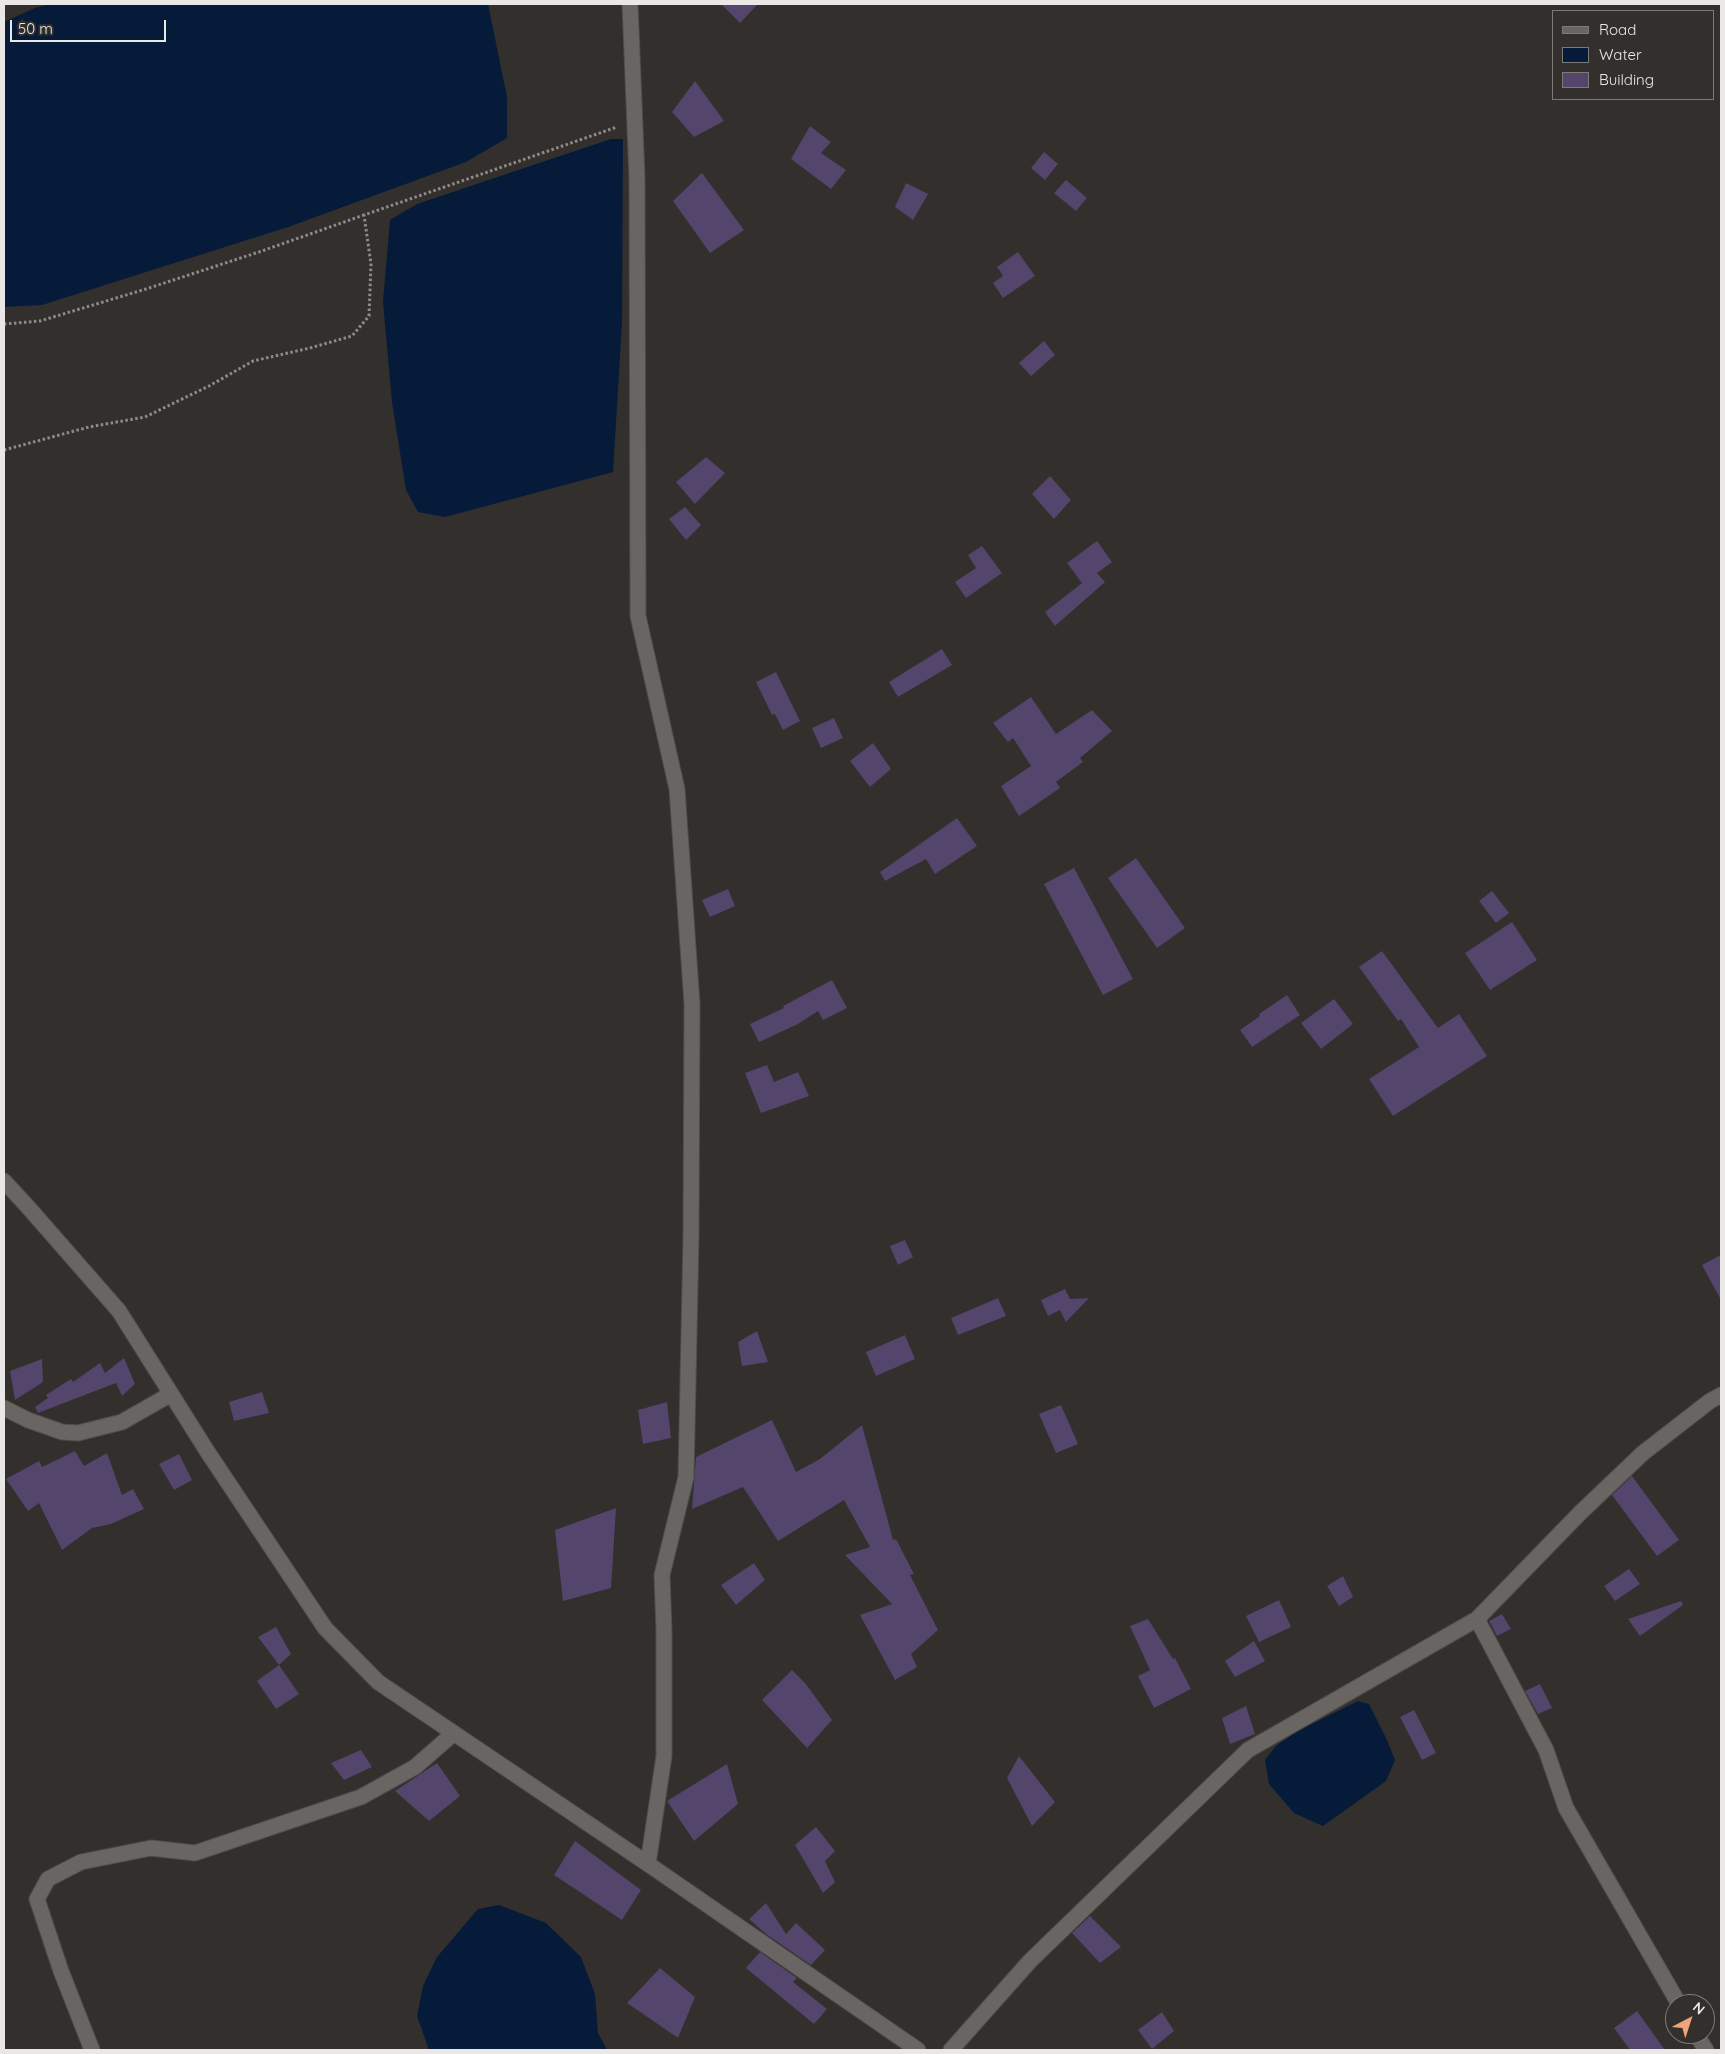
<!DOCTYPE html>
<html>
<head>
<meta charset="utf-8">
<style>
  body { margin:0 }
  #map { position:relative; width:1725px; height:2054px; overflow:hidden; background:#322f2c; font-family:Quicksand,sans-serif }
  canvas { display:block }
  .frame { position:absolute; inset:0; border:5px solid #eae8e6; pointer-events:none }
  .legend { position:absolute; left:1552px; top:10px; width:162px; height:90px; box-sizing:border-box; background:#322f2c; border:1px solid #7c7976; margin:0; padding:6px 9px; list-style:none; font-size:15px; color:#eae8e6 }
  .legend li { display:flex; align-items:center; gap:10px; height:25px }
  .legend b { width:25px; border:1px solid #7c7976 }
  .north { position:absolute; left:1665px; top:1994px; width:50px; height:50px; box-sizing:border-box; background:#322f2c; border:1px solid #7c7976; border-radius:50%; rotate:40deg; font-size:14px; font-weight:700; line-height:20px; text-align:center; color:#eae8e6 }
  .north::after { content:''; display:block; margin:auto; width:18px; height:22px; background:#f0a278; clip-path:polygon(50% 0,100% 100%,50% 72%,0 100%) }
  .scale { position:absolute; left:10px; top:20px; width:156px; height:22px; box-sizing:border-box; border:2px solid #eae8e6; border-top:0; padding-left:6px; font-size:15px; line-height:18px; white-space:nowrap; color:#eae8e6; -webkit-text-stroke:4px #322f2c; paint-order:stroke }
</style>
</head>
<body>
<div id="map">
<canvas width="1725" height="2054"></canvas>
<div class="frame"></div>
<ul class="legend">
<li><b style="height:6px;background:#696562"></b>Road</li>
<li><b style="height:14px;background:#061b39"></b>Water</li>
<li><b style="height:14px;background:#53456b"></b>Building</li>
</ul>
<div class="north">N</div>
<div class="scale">50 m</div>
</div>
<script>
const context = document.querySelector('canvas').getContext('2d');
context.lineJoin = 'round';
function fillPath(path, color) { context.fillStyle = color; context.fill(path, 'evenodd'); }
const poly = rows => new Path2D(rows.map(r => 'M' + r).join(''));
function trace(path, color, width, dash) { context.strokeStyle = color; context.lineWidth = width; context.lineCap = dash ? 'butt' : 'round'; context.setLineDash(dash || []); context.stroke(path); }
fillPath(poly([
  [50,4,488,4,507,97,507,138,466,162,288,227,42,305,4,307,4,22,35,8],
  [611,139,623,139,622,323,613,472,445,517,418,512,406,490,392,402,383,302,390,220,417,204],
  [1358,1701,1369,1704,1387,1740,1395,1760,1386,1781,1323,1826,1294,1813,1269,1784,1265,1760,1276,1746,1296,1732],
  [499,1905,546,1923,581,1957,595,1994,598,2033,607,2050,429,2050,417,2016,423,1986,437,1957,478,1909]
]), '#061b39');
fillPath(poly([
  [721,4,758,4,740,23],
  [695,81,724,121,694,137,672,112],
  [810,126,831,142,821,153,846,170,831,189,791,159],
  [1044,152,1058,164,1045,180,1031,168],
  [702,173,744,230,710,253,673,201],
  [1066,180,1087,198,1076,211,1054,193],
  [906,183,928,194,913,220,895,207],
  [1018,252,1035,276,1003,298,993,283,1003,276,997,267],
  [1044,341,1055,355,1031,376,1019,363],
  [706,457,725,473,695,504,676,482],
  [1050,476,1071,500,1054,519,1032,494],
  [685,507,701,525,686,540,669,519],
  [1097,541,1112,562,1097,573,1105,582,1055,626,1045,612,1082,583,1067,563],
  [982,546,1002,573,966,598,955,582,976,568,968,555],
  [942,649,952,665,898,697,889,682],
  [776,672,800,721,783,730,775,714,772,715,756,682],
  [1031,697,1056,734,1092,710,1112,731,1080,758,1083,762,1056,782,1060,788,1019,816,1001,786,1031,766,1013,738,1008,742,993,723],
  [834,718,843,738,821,748,812,728],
  [873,743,891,769,870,787,850,761],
  [957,818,977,846,935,874,926,859,885,881,880,872],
  [1136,858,1185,928,1157,948,1108,878],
  [1074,868,1133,979,1103,995,1044,884],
  [728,889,735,906,710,917,702,900],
  [1492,891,1509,913,1496,923,1479,901],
  [1512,922,1537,960,1490,990,1465,953],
  [1382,951,1438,1028,1459,1014,1487,1056,1393,1116,1369,1079,1419,1047,1401,1019,1398,1021,1359,967],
  [832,980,847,1008,823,1020,818,1011,798,1024,759,1042,750,1024,784,1008,783,1006],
  [1287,995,1300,1015,1252,1047,1240,1030,1260,1016,1259,1014],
  [1334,999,1353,1024,1321,1049,1301,1023],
  [767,1065,774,1082,798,1072,809,1096,761,1113,745,1073],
  [905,1240,913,1257,898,1265,890,1246],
  [1721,1255,1721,1300,1702,1265],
  [1065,1289,1070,1299,1089,1298,1066,1322,1060,1310,1048,1316,1041,1300],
  [998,1298,1006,1316,958,1335,951,1318],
  [757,1331,768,1362,742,1366,738,1342],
  [905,1335,915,1359,876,1376,866,1352],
  [124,1358,135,1384,122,1396,116,1383,38,1413,35,1407,48,1398,46,1395,71,1379,73,1382,100,1363,105,1373],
  [42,1359,43,1382,15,1400,10,1371],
  [262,1392,269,1413,234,1421,229,1402],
  [667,1402,671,1438,643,1444,638,1410],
  [1061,1405,1078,1444,1056,1453,1039,1414],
  [772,1420,796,1472,820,1459,862,1425,893,1540,896,1539,914,1574,910,1575,938,1630,911,1654,917,1667,895,1680,860,1615,892,1604,845,1555,870,1547,844,1500,778,1541,743,1487,692,1509,696,1457],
  [75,1451,84,1466,107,1453,122,1495,133,1489,144,1509,111,1524,92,1528,62,1550,39,1503,28,1511,6,1479,39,1461,42,1467],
  [179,1454,192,1480,174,1490,159,1464],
  [1632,1476,1679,1540,1657,1556,1612,1495],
  [616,1508,611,1588,563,1601,555,1530],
  [754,1563,765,1580,736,1605,721,1585],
  [1629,1569,1640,1584,1615,1601,1604,1586],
  [1343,1576,1353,1597,1339,1606,1327,1586],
  [1279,1600,1291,1627,1259,1642,1246,1616],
  [1681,1601,1683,1605,1640,1636,1628,1619],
  [1502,1614,1511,1629,1497,1636,1489,1621],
  [1148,1619,1173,1659,1175,1658,1191,1689,1154,1708,1138,1676,1150,1670,1130,1626],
  [276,1627,291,1654,279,1665,258,1637],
  [1254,1641,1265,1661,1235,1677,1225,1661],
  [279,1665,299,1694,276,1709,257,1681],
  [792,1670,806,1684,832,1720,807,1748,762,1700],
  [1540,1684,1552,1708,1538,1714,1525,1691],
  [1246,1706,1255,1734,1230,1744,1222,1718],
  [1414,1710,1436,1753,1422,1760,1400,1717],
  [361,1750,372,1767,344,1780,331,1763],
  [1019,1756,1055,1802,1032,1826,1007,1778],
  [437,1763,460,1796,429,1821,395,1791],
  [727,1764,738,1804,694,1841,667,1801],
  [816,1827,835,1851,825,1861,835,1882,823,1893,795,1845],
  [575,1841,641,1890,622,1920,554,1875],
  [766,1903,786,1934,796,1923,825,1950,811,1965,766,1934,749,1919],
  [1090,1916,1121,1947,1100,1963,1072,1933],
  [760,1952,797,1978,793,1982,827,2009,814,2024,746,1968],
  [660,1968,695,1997,678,2038,627,2003],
  [1637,2011,1665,2050,1630,2050,1614,2028],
  [1162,2012,1174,2031,1152,2049,1138,2030]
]), '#53456b');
const minor = poly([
  [630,4,637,177,638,616,677,789,692,1004,691,1237,686,1477,662,1575,664,1631,664,1756,648,1864],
  [4,1181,28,1207,119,1311,207,1451,325,1628,378,1682,648,1864,918,2050],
  [4,1408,28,1420,62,1432,78,1433,122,1422,171,1394],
  [1477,1619,1546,1750,1566,1808,1679,2004],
  [1696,2034,1706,2050],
  [92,2050,61,1971,37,1899,48,1879,81,1862,151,1848,195,1853,361,1797,415,1767,454,1733],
  [951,2050,1030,1961,1248,1750,1477,1619,1580,1513,1643,1453,1710,1401,1721,1395]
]);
trace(minor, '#504d4b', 17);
trace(poly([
  [4,324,40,321,146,289,259,252,364,215],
  [4,450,89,427,145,417,209,386,253,361,310,348,352,336,369,316,371,264,364,215,617,127]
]), '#8e8c89', 3, [2.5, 2.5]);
trace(minor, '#696562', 15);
</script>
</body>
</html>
